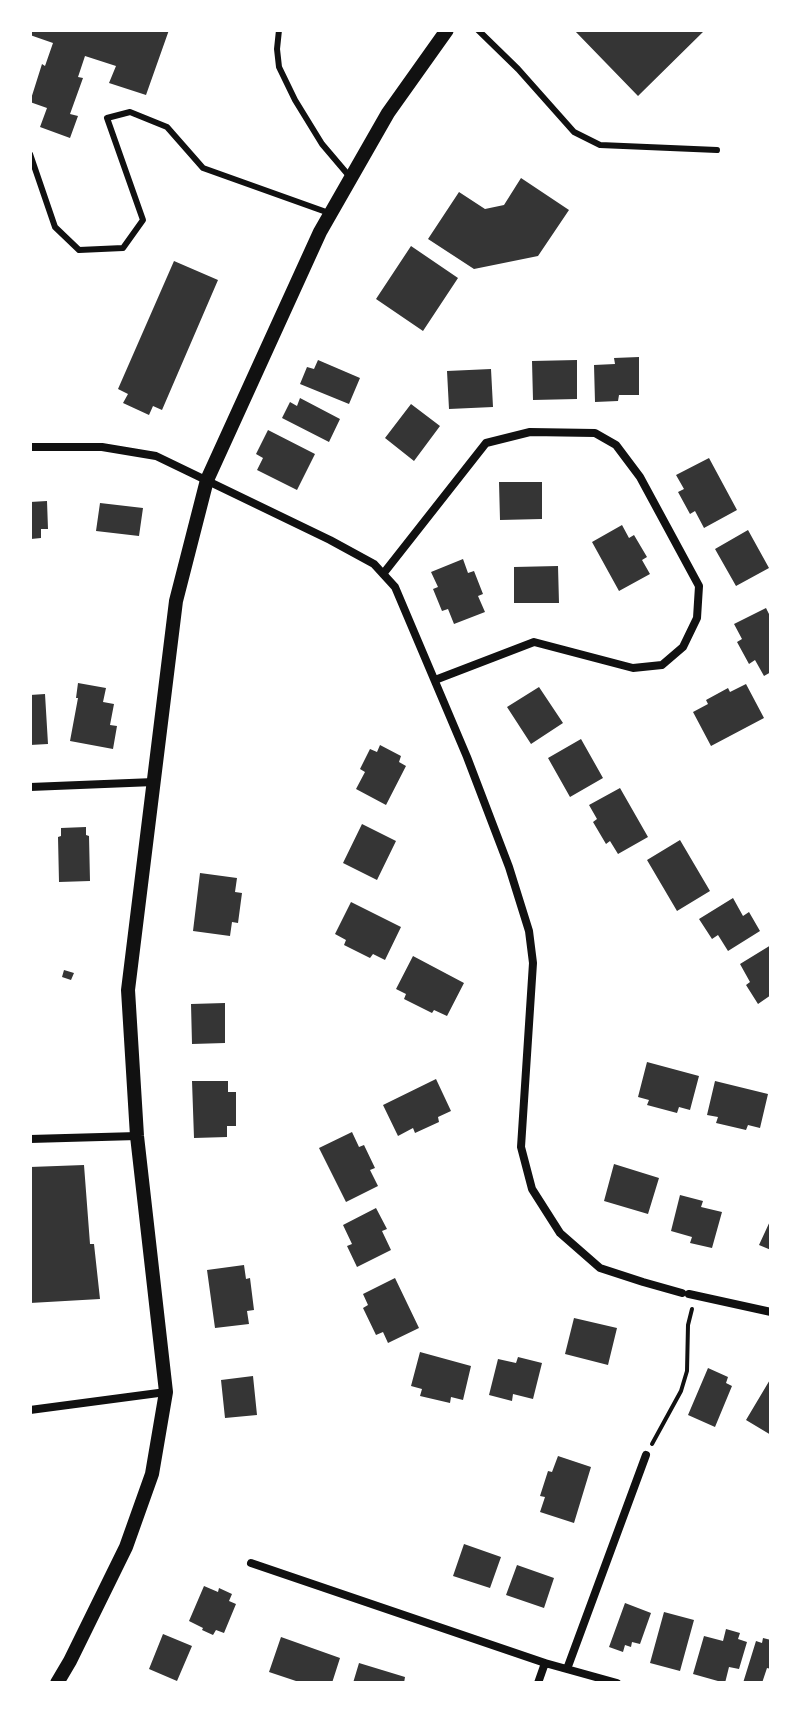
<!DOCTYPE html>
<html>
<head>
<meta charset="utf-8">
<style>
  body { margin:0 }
  #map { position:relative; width:801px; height:1713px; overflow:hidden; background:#fff; font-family:"Libre Baskerville",serif }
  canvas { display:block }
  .frame { position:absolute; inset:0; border:32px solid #fff; pointer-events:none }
</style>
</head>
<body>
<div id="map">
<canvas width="801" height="1713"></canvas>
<div class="frame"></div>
</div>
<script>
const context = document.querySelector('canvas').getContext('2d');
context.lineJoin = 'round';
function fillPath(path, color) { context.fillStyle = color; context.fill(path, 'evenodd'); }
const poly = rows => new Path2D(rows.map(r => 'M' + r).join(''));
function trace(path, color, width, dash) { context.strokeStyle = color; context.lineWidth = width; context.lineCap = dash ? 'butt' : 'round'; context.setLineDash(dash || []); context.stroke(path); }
fillPath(poly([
  [30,30,169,30,146,95,109,83,116,66,85,56,78,77,83,78,70,114,78,116,70,138,40,127,47,108,30,102,42,64,45,66,53,43,30,35],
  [574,30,705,30,638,96],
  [521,178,569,210,538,256,474,269,428,239,459,192,485,209,504,205],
  [411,246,458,278,423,331,376,299],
  [174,261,218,280,162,410,153,406,149,415,123,403,128,394,118,389],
  [639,357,639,395,619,395,618,401,595,402,594,365,615,364,614,358],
  [318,360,360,378,349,404,300,384,307,367,314,369],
  [577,360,577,399,533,400,532,361],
  [491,369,493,407,449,409,447,371],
  [300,398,340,419,329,442,282,418,290,402,297,406],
  [411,404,440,426,414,461,385,438],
  [268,430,315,454,297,490,257,470,263,458,256,454],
  [709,458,737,510,704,528,695,511,690,514,678,492,684,489,676,475],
  [499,482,542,482,542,519,500,520],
  [47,501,48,529,41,529,41,538,31,539,30,502],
  [100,503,143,508,139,536,96,531],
  [622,525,629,538,634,535,647,557,642,560,650,574,619,591,592,542],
  [748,530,769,568,736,586,715,549],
  [463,559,468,573,474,571,483,594,478,596,485,612,454,624,448,609,442,611,433,589,438,587,431,572],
  [558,566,559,603,514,603,514,567],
  [766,608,771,618,771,672,764,676,755,660,749,664,737,642,742,639,734,624],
  [78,683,106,688,103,702,114,704,110,725,117,726,113,749,70,741,78,698,76,698],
  [746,684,764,718,711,746,693,712,708,704,706,700,728,688,730,692],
  [539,687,563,723,531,744,507,707],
  [45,694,48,744,30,745,30,695],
  [581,739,603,778,570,797,548,758],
  [380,745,401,756,399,762,406,766,386,805,356,789,365,772,360,769,370,749,377,752],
  [620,788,648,837,618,854,610,841,606,844,593,822,597,819,589,805],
  [362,824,396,841,377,880,343,863],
  [86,827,86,835,89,836,90,881,59,882,58,837,61,836,61,828],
  [680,840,710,891,677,911,647,860],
  [200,873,237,878,235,892,242,893,238,923,232,922,230,936,193,931],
  [733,898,743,916,749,912,760,931,728,951,718,935,712,939,699,919],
  [351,902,401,927,385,960,373,954,370,958,344,945,346,940,335,934],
  [771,945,771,995,758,1004,746,985,750,982,740,964],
  [413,956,464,983,447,1016,434,1010,432,1013,404,999,406,994,396,989],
  [64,970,74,973,71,980,62,977],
  [225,1003,225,1043,192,1044,191,1004],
  [647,1062,699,1076,690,1110,679,1107,677,1113,647,1105,649,1100,638,1097],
  [436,1079,451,1111,438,1117,439,1122,415,1133,413,1128,398,1136,383,1105],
  [192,1081,228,1081,228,1092,236,1092,236,1126,227,1126,227,1137,194,1138],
  [715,1081,768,1094,760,1128,748,1125,746,1130,716,1123,718,1117,707,1115],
  [352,1132,359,1147,364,1145,375,1168,370,1170,378,1186,346,1202,319,1148],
  [614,1164,659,1178,648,1214,604,1201],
  [84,1165,90,1244,94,1244,100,1299,30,1303,30,1167],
  [680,1195,703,1201,701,1207,722,1212,712,1248,690,1243,692,1237,671,1231],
  [376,1208,387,1229,382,1231,391,1250,357,1267,347,1246,352,1244,343,1225],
  [771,1219,771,1250,759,1245],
  [244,1265,246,1279,250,1278,254,1310,247,1311,249,1324,215,1328,207,1270],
  [395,1278,419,1328,388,1343,383,1332,376,1335,363,1308,368,1305,363,1294],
  [574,1318,617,1328,608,1365,565,1354],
  [420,1352,471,1366,463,1400,451,1397,450,1403,420,1396,422,1389,411,1386],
  [518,1357,542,1363,533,1399,513,1394,512,1401,489,1395,498,1359,516,1363],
  [708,1368,728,1377,726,1383,732,1386,715,1427,688,1415],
  [253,1376,257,1415,225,1418,221,1380],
  [771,1378,771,1435,746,1420],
  [558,1456,591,1467,574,1523,540,1512,545,1497,540,1496,548,1471,552,1472],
  [464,1544,501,1557,490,1588,453,1576],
  [517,1565,554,1578,544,1608,506,1595],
  [204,1586,218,1592,219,1588,232,1594,229,1601,236,1604,224,1633,216,1630,213,1635,202,1630,203,1628,189,1621],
  [625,1603,651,1613,640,1644,632,1642,631,1647,625,1645,623,1652,609,1647],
  [664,1612,694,1620,680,1671,650,1663],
  [726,1629,740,1633,738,1639,747,1642,739,1669,729,1667,725,1683,693,1674,704,1636,723,1641],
  [163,1634,192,1646,177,1681,149,1669],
  [281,1637,340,1658,332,1683,302,1683,269,1672],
  [763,1638,771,1640,771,1669,767,1668,762,1683,743,1683,756,1641,762,1643],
  [359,1663,405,1677,404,1683,353,1683]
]), '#353535');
trace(poly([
  [652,1444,681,1391,687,1371,688,1325,692,1309]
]), '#111', 4);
trace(poly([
  [279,30,277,49,279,67,295,100,322,144,350,177],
  [478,30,518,69,574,132,600,145,717,150],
  [30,154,55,227,79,250,123,248,143,220,107,118,130,112,167,127,203,168,329,213]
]), '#111', 6);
trace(poly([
  [30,447,102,447,156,456,330,540,374,564,395,587,467,757,509,867,529,931,533,963,521,1147,532,1189,560,1233,600,1268,643,1282,682,1293],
  [383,574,486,443,530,432,595,433,616,445,640,477,699,586,697,618,683,647,662,665,633,668,534,642,435,680],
  [30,787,154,782],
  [30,1139,137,1136],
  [689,1294,771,1312],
  [30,1410,166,1392],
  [251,1563,545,1663,617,1683],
  [567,1669,646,1455],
  [538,1683,545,1663]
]), '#111', 8);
trace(poly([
  [57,1683,70,1661,126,1547,152,1474,166,1392,137,1136,128,990,176,601,207,480,320,232,388,113,447,30]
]), '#111', 14);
</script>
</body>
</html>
